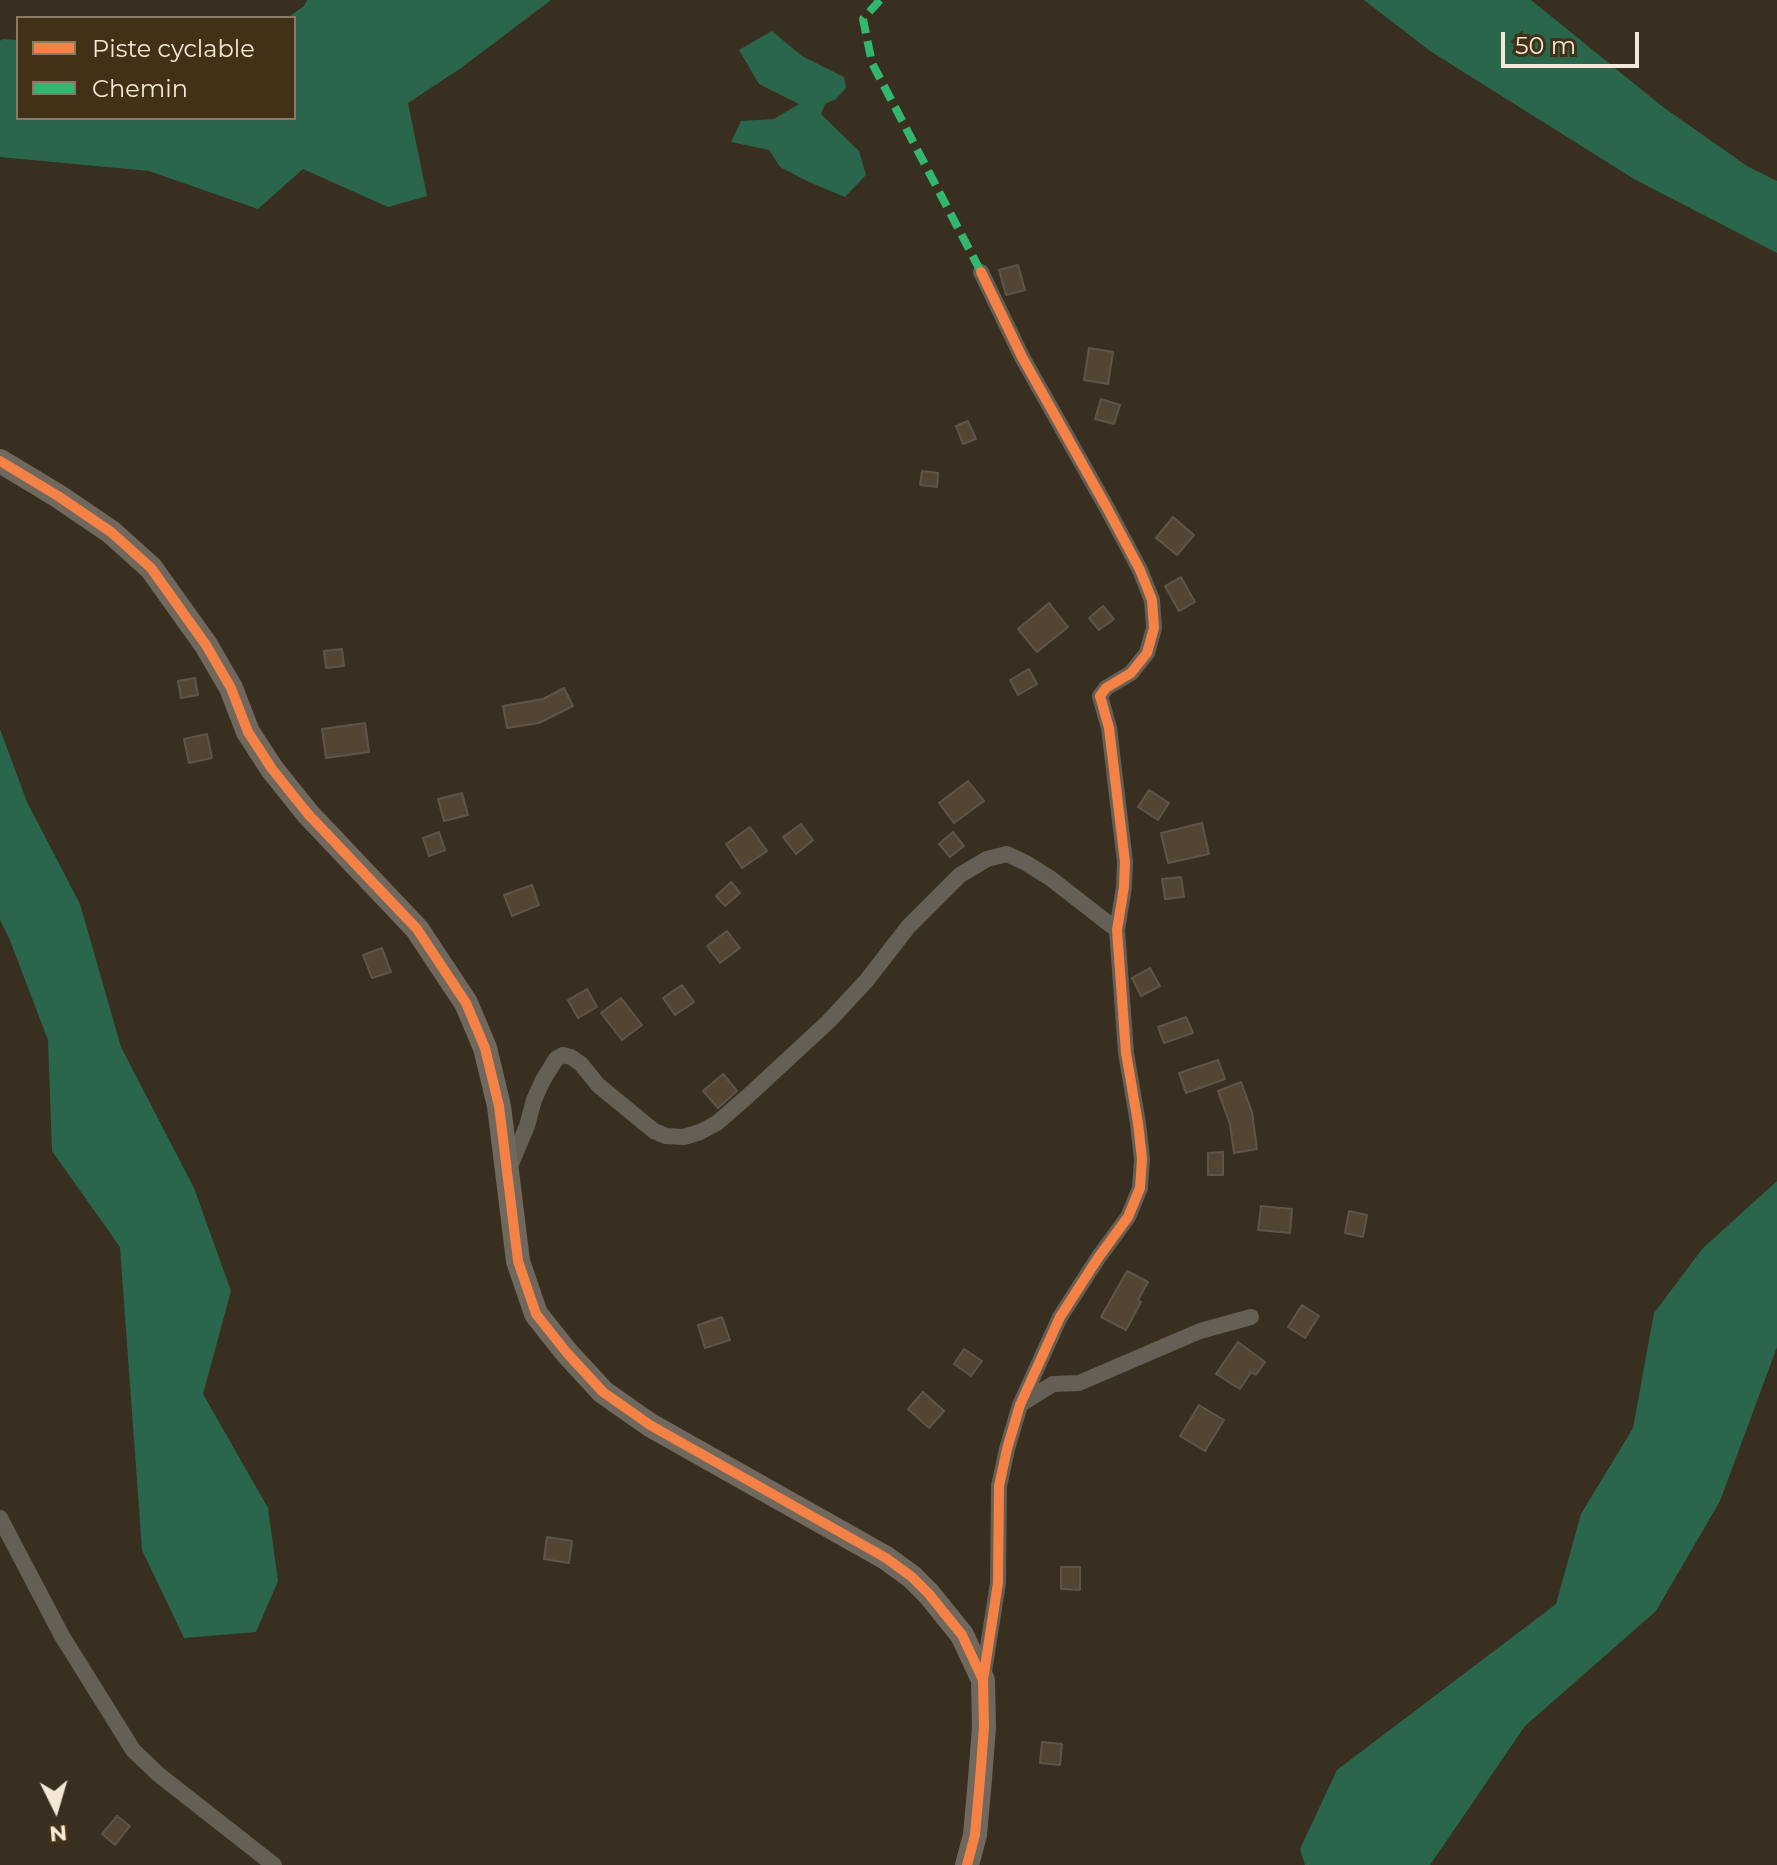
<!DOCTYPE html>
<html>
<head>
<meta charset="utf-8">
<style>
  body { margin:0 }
  #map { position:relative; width:1777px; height:1865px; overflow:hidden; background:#382f20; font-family:Montserrat,sans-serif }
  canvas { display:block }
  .legend { position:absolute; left:16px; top:16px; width:280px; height:104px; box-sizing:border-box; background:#423116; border:2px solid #897a64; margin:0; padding:10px 14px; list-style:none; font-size:24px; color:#f3e8d8 }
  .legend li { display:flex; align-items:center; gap:16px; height:40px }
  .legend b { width:40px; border:2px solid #897a64 }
  .north { position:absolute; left:16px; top:1769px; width:80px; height:80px; -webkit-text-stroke:6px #423116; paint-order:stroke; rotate:175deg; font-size:22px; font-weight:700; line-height:32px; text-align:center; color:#f3e8d8 }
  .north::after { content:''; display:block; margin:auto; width:28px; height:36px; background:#f3e8d8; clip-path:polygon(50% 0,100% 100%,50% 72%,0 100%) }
  .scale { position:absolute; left:1501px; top:32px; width:138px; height:36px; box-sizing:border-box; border:4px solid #f3e8d8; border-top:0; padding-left:10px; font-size:24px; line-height:28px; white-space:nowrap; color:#f3e8d8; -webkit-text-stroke:6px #423116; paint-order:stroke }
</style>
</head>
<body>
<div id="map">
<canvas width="1777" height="1865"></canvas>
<ul class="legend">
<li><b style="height:10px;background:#f48246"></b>Piste cyclable</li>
<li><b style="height:10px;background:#33b770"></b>Chemin</li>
</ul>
<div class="north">N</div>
<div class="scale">50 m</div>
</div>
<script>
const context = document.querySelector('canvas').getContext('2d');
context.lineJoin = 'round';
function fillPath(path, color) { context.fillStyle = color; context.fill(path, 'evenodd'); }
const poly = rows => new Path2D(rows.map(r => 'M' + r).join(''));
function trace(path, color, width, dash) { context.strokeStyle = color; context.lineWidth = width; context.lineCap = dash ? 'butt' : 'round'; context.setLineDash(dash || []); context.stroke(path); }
fillPath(poly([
  [307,0,551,0,461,68,408,103,427,196,388,207,303,169,258,209,149,171,0,157,0,41,2,39,18,40,18,118,294,118,294,18,287,18,304,6],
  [1364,0,1531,0,1663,107,1747,166,1777,181,1777,253,1634,179,1430,51],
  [772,31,802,56,844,77,846,88,836,99,825,104,821,114,859,151,866,175,845,197,809,182,780,167,769,150,731,142,741,121,774,119,799,104,759,84,739,50],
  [0,729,27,802,80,904,121,1047,194,1188,231,1291,203,1394,268,1508,278,1581,256,1632,184,1638,142,1550,120,1247,52,1151,48,1040,9,938,0,920],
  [1777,1181,1777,1347,1720,1501,1656,1611,1525,1726,1430,1865,1305,1865,1300,1849,1337,1770,1556,1604,1581,1514,1633,1428,1654,1313,1703,1248]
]), '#29664b');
const building = poly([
  [1018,265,1025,290,1006,295,999,270,1018,265],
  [1089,348,1113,352,1108,384,1084,380,1089,348],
  [1101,399,1120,405,1114,424,1095,419,1101,399],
  [968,421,976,439,963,444,956,426,968,421],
  [922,471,938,473,937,487,920,485,922,471],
  [1173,517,1194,535,1177,555,1156,538,1173,517],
  [1181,577,1195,602,1179,611,1165,586,1181,577],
  [1049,603,1068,627,1037,652,1018,629,1049,603],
  [1103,606,1114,619,1099,630,1089,618,1103,606],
  [342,649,344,666,326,668,324,651,342,649],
  [1029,669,1037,684,1018,695,1010,680,1029,669],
  [195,678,198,695,181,698,178,681,195,678],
  [564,688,573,706,539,723,507,728,503,706,543,699,564,688],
  [365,723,369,752,326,758,322,729,365,723],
  [207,734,212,758,189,763,184,739,207,734],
  [968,781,984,801,954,823,939,803,968,781],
  [1149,790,1169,803,1158,820,1138,807,1149,790],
  [462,793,468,815,444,821,438,799,462,793],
  [1202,823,1209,854,1168,863,1161,833,1202,823],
  [801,824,813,840,796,854,783,837,801,824],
  [750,827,767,851,742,868,726,844,750,827],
  [439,832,445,850,429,856,423,838,439,832],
  [953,832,964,846,950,857,939,844,953,832],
  [1181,877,1184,897,1165,899,1162,879,1181,877],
  [731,882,740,893,725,906,716,896,731,882],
  [532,885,539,905,512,916,504,895,532,885],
  [727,931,740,948,720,963,707,946,727,931],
  [382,948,391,972,372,978,363,955,382,948],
  [1150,968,1160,986,1141,996,1132,978,1150,968],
  [682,985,694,1002,675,1015,663,998,682,985],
  [587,989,597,1007,578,1018,568,1000,587,989],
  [621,998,642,1025,622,1040,601,1013,621,998],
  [1186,1017,1193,1033,1164,1043,1158,1027,1186,1017],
  [1218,1060,1225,1079,1186,1093,1179,1073,1218,1060],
  [723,1074,737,1091,718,1108,703,1091,723,1074],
  [1241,1082,1252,1112,1257,1149,1234,1153,1230,1124,1218,1091,1241,1082],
  [1223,1152,1223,1175,1208,1175,1208,1153,1223,1152],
  [1261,1206,1292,1209,1290,1233,1258,1230,1261,1206],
  [1349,1211,1367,1215,1363,1237,1345,1233,1349,1211],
  [1127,1271,1148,1282,1138,1300,1141,1302,1126,1330,1101,1317,1127,1271],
  [1302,1305,1319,1316,1305,1338,1288,1327,1302,1305],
  [722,1317,730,1340,705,1348,698,1325,722,1317],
  [1238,1342,1265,1362,1256,1375,1251,1372,1240,1389,1216,1374,1238,1342],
  [964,1349,982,1361,971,1376,954,1364,964,1349],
  [923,1392,944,1411,929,1428,908,1409,923,1392],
  [1199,1405,1224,1420,1205,1451,1180,1436,1199,1405],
  [547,1537,572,1541,569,1563,544,1559,547,1537],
  [1061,1567,1080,1567,1080,1590,1061,1589,1061,1567],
  [1042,1742,1062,1744,1060,1765,1040,1763,1042,1742],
  [117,1816,130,1826,115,1845,102,1834,117,1816]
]);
fillPath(building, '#524534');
trace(building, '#5e554a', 2);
trace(poly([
  [981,272,1022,357,1107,508,1140,570,1152,600,1154,628,1147,653,1131,673,1106,688,1100,696,1109,728,1125,862,1124,887,1117,930,1126,1053,1138,1123,1142,1159,1140,1188,1128,1217,1098,1258,1060,1317,1020,1405,1007,1449,999,1486,998,1583,983,1678],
  [508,1171,527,1126,534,1100,543,1080,556,1059,563,1055,571,1057,581,1064,598,1085,654,1131,666,1136,684,1137,700,1132,717,1123,748,1096,828,1022,867,980,908,927,960,875,987,859,1007,854,1026,863,1050,878,1117,930],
  [1021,1404,1053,1384,1079,1383,1200,1331,1251,1317],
  [0,1518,62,1636,133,1750,158,1774,274,1865]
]), '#665f55', 16);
trace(poly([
  [0,461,58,496,111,532,151,568,206,645,231,688,248,732,272,769,308,814,417,929,466,1003,485,1048,499,1106,518,1261,536,1314,567,1353,603,1392,650,1425,886,1558,912,1577,929,1594,962,1635,983,1680,984,1727,980,1779,975,1835,967,1865]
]), '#70675d', 24);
trace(poly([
  [880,0,863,19,872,63,981,272]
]), '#33b770', 8, [16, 8]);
trace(poly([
  [981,272,1022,357,1107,508,1140,570,1152,600,1154,628,1147,653,1131,673,1106,688,1100,696,1109,728,1125,862,1124,887,1117,930,1126,1053,1138,1123,1142,1159,1140,1188,1128,1217,1098,1258,1060,1317,1020,1405,1007,1449,999,1486,998,1583,983,1680],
  [0,461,58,496,111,532,151,568,206,645,231,688,248,732,272,769,308,814,417,929,466,1003,485,1048,499,1106,518,1261,536,1314,567,1353,603,1392,650,1425,886,1558,912,1577,929,1594,962,1635,983,1680,984,1727,980,1779,975,1835,967,1865]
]), '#f48246', 10);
</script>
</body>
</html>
